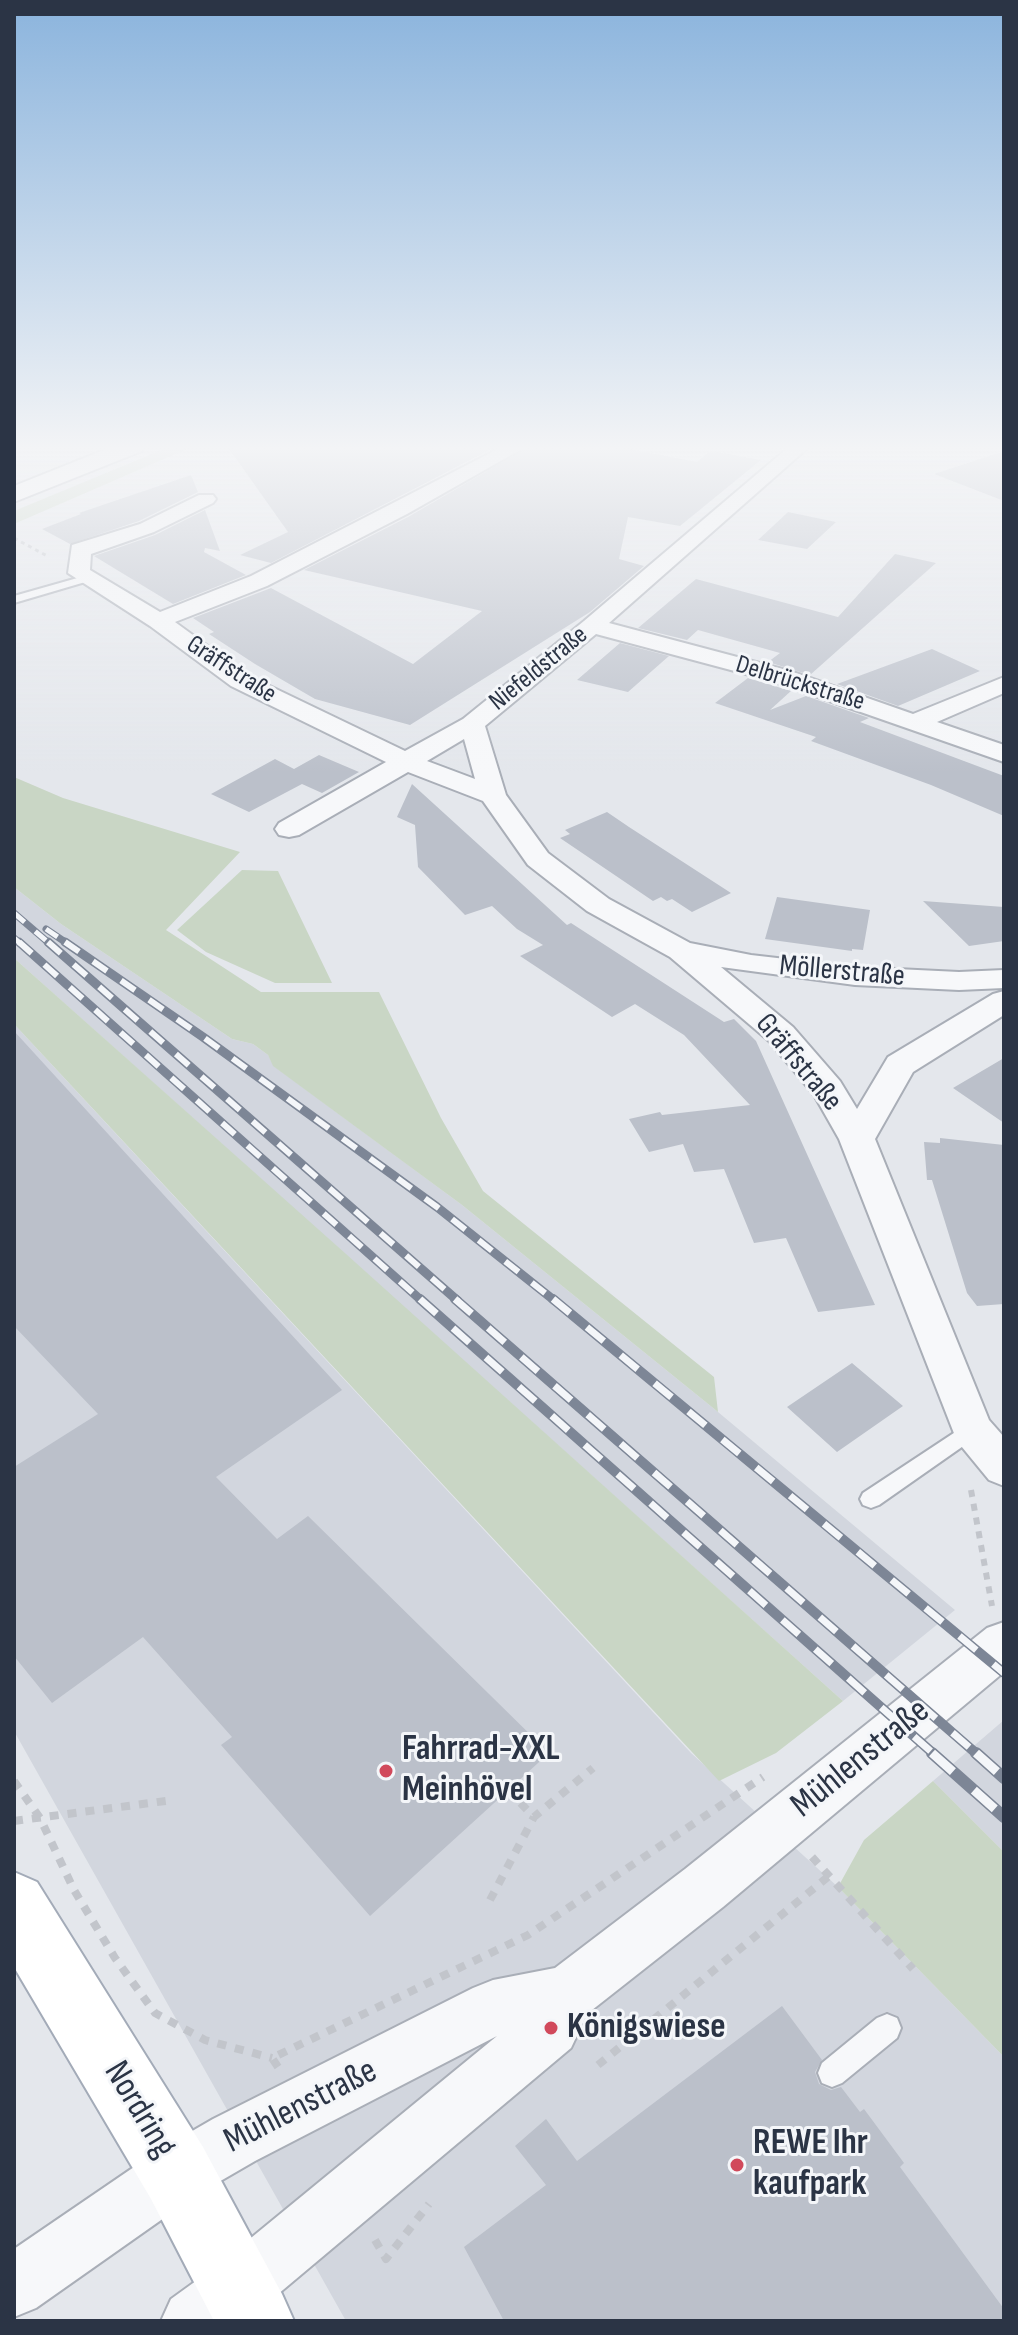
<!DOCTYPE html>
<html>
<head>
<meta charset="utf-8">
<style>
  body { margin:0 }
  #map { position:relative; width:1018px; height:2335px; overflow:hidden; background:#e4e7ec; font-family:"Sofia Sans Condensed",sans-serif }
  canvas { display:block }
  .frame { position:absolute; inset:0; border:16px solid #2b3445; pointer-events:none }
</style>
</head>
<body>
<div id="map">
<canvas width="1018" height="2335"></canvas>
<div class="frame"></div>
</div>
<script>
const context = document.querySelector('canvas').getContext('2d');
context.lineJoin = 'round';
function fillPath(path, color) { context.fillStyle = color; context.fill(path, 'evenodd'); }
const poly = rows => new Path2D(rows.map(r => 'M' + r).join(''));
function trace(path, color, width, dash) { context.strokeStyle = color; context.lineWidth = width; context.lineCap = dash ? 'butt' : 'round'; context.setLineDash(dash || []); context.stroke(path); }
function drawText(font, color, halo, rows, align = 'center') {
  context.font = font + ' "Sofia Sans Condensed",sans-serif'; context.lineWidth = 6; context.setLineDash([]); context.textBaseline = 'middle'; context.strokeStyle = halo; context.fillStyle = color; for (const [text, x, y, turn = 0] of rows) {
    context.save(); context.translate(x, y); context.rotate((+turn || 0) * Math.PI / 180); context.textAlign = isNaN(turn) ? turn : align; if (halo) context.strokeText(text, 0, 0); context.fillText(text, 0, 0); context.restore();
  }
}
fillPath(poly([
  [14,887,61,924,232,1039,253,1044,268,1055,274,1066,462,1205,718,1412,955,1610,843,1701,14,958],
  [14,1024,691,1753,838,1887,1004,2057,1004,2321,346,2321,14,1731],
  [1004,1720,1004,1852,933,1781]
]), '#d2d6de');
fillPath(poly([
  [171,446,194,446,14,524,14,511],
  [14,777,63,798,240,852,166,930,261,992,379,992,441,1118,483,1191,714,1377,718,1412,462,1205,273,1066,268,1055,253,1044,232,1039,61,924,14,887],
  [242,870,278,871,332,983,275,983,206,952,177,930],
  [14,958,346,1254,843,1701,776,1753,719,1781,14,1024],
  [933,1781,1004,1852,1004,2057,838,1887,864,1840]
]), '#c9d6c5');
fillPath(poly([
  [227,446,497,446,271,563,240,555,288,532],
  [530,446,613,446,697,462,709,452,717,452,761,460,680,526,628,517,619,559,644,566,590,612,410,725,315,699,255,664,209,634,214,632,193,618,271,588,413,664,482,611,304,570,408,517],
  [1004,451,1004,501,934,474],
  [191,475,198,492,139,521,70,544,42,529,81,514,79,513],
  [205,510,220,551,205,548,204,552,246,575,173,604,94,556,155,535],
  [788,512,836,522,807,549,758,540],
  [895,554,936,563,810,675,768,662,780,653,698,630,687,640,638,628,696,579,838,617],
  [620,643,669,656,628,692,577,680],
  [932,649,980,671,898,706,837,684],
  [748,678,791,691,770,710,806,696,869,718,860,722,1004,776,1004,816,931,785,811,741,816,737,715,703],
  [319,755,359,772,322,793,302,784,249,812,211,794,275,759,294,769],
  [412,784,567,925,571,923,724,1022,734,1019,756,1041,875,1305,818,1312,786,1238,754,1243,724,1169,694,1172,683,1144,649,1152,629,1119,660,1112,662,1115,750,1105,684,1035,635,1004,612,1017,520,956,543,945,517,929,492,906,465,915,418,867,415,825,397,817],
  [607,812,629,827,731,893,692,912,672,899,667,901,661,897,653,901,560,838,570,834,565,830],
  [777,897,870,910,863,950,852,949,852,951,765,939],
  [923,901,1004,907,1004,941,969,946],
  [14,1031,342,1390,216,1477,277,1539,308,1516,549,1753,370,1916,221,1745,232,1737,143,1637,52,1703,14,1656,14,1467,98,1414,14,1326],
  [1004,1058,1004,1123,953,1088],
  [940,1138,1004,1145,1004,1304,977,1306,967,1293,932,1180,927,1180,924,1142,940,1143],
  [852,1363,903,1406,837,1452,787,1407],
  [782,2006,822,2060,815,2072,819,2084,831,2090,841,2087,860,2112,864,2109,904,2163,900,2167,1004,2309,1004,2321,504,2321,464,2247,546,2185,515,2146,546,2119,577,2161]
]), '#bbc0ca');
const service = poly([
  [88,575,92,576,92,580,14,603,14,596,88,575],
  [972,1421,979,1423,983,1429,979,1435,879,1505,871,1508,863,1505,860,1499,863,1493,972,1421],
  [887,2014,897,2018,901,2028,897,2038,842,2083,832,2087,822,2083,818,2073,822,2063,877,2018,887,2014]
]);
const minor = poly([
  [504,446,527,446,407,514,267,586,175,622,249,676,405,751,463,719,584,621,790,446,810,446,609,623,790,671,913,714,1004,677,1004,693,937,722,1004,745,1004,762,772,681,596,634,485,726,506,795,548,853,609,899,690,943,751,955,855,967,959,972,1004,970,1004,988,959,990,855,985,721,967,793,1027,840,1081,857,1109,888,1057,993,994,1004,991,1004,1015,913,1072,875,1139,989,1420,1004,1437,1004,1486,989,1480,957,1441,839,1139,814,1095,769,1041,670,957,587,911,528,865,483,801,408,772,299,835,289,837,279,835,275,829,279,823,386,762,231,686,150,626,68,573,72,545,140,524,199,495,213,495,216,499,213,503,154,532,91,554,90,570,160,612,251,576,504,446],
  [464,739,475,779,427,761,464,739],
  [1004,1622,1004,1672,723,1907,587,2014,571,2048,246,2321,161,2321,171,2299,218,2265,497,2036,255,2161,198,2194,36,2308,14,2317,14,2249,156,2152,213,2119,473,1988,493,1980,555,1968,685,1869,987,1628,1004,1622]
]);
const secondary = poly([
  [114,446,145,446,142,451,14,502,14,486,114,446]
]);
const primary = poly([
  [14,1872,37,1882,203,2147,282,2294,294,2321,214,2321,151,2199,14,1967,14,1872]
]);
trace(service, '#a9aeb7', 4);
trace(minor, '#a9aeb7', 4);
trace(secondary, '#a9aeb7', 4);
trace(primary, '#a3abb8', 4);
trace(poly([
  [14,538,49,557]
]), '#c2c5cb', 3, [4, 4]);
trace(poly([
  [971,1490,992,1606]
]), '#c2c5cb', 6, [7, 7]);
trace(poly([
  [14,1781,40,1818,74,1890,115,1958,155,2013,205,2040,272,2058],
  [508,1790,534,1817,593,1768],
  [14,1821,173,1800],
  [812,1857,913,1969],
  [490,1900,534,1817],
  [598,2065,829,1876],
  [278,2067,272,2058,528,1935,763,1777],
  [375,2240,386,2259,429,2204]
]), '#c2c5cb', 8, [9, 9]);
fillPath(service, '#f7f8fa');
fillPath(minor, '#f7f8fa');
fillPath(secondary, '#fff');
fillPath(primary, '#fff');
const railFar3 = poly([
  [14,913,50,944],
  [46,929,68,944],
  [14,938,21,944]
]);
const railFar2 = poly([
  [19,942,422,1301],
  [48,942,458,1301],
  [65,942,203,1037,437,1207,555,1301]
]);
const railFar1 = poly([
  [420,1299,935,1755],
  [455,1299,978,1755],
  [553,1299,1004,1673]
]);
const rail = poly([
  [932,1753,1004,1817],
  [976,1753,1004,1778]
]);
trace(railFar3, '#7d8696', 7);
trace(railFar2, '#7d8696', 9);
trace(railFar1, '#7d8696', 10);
trace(rail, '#7d8696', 12);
trace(railFar3, '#f4f6f9', 5, [14]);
trace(railFar2, '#f4f6f9', 6, [17]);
trace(railFar1, '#f4f6f9', 7, [22]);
trace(rail, '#f4f6f9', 9, [28]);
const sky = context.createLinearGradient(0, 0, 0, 773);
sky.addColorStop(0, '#8bb4dd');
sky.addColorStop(0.58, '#f3f4f6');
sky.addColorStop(1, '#f3f4f600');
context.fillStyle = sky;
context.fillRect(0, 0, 1018, 773);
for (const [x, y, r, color] of [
  [386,1771,8,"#d1495b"],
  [551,2028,8,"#d1495b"],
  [737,2165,8,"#d1495b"]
]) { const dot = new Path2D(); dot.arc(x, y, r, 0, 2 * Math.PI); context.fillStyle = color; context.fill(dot); trace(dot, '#f4f6f9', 3); }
drawText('26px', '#2b3445', '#f4f6f9', [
  ["Niefeldstraße",539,669,-39],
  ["Gräffstraße",231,670,33],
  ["Delbrückstraße",800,684,17]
]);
drawText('30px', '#2b3445', '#f4f6f9', [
  ["Möllerstraße",842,972,5],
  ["Gräffstraße",798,1063,50]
]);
drawText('bold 36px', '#2b3445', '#f4f6f9', [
  ["Fahrrad-XXL",402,1750],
  ["Meinhövel",402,1791],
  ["Königswiese",567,2028],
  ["REWE Ihr",753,2144],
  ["kaufpark",753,2185]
], 'left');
drawText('36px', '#2b3445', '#f4f6f9', [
  ["Mühlenstraße",861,1759,-39],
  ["Mühlenstraße",301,2107,-27],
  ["Nordring",139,2110,59]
]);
</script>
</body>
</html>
